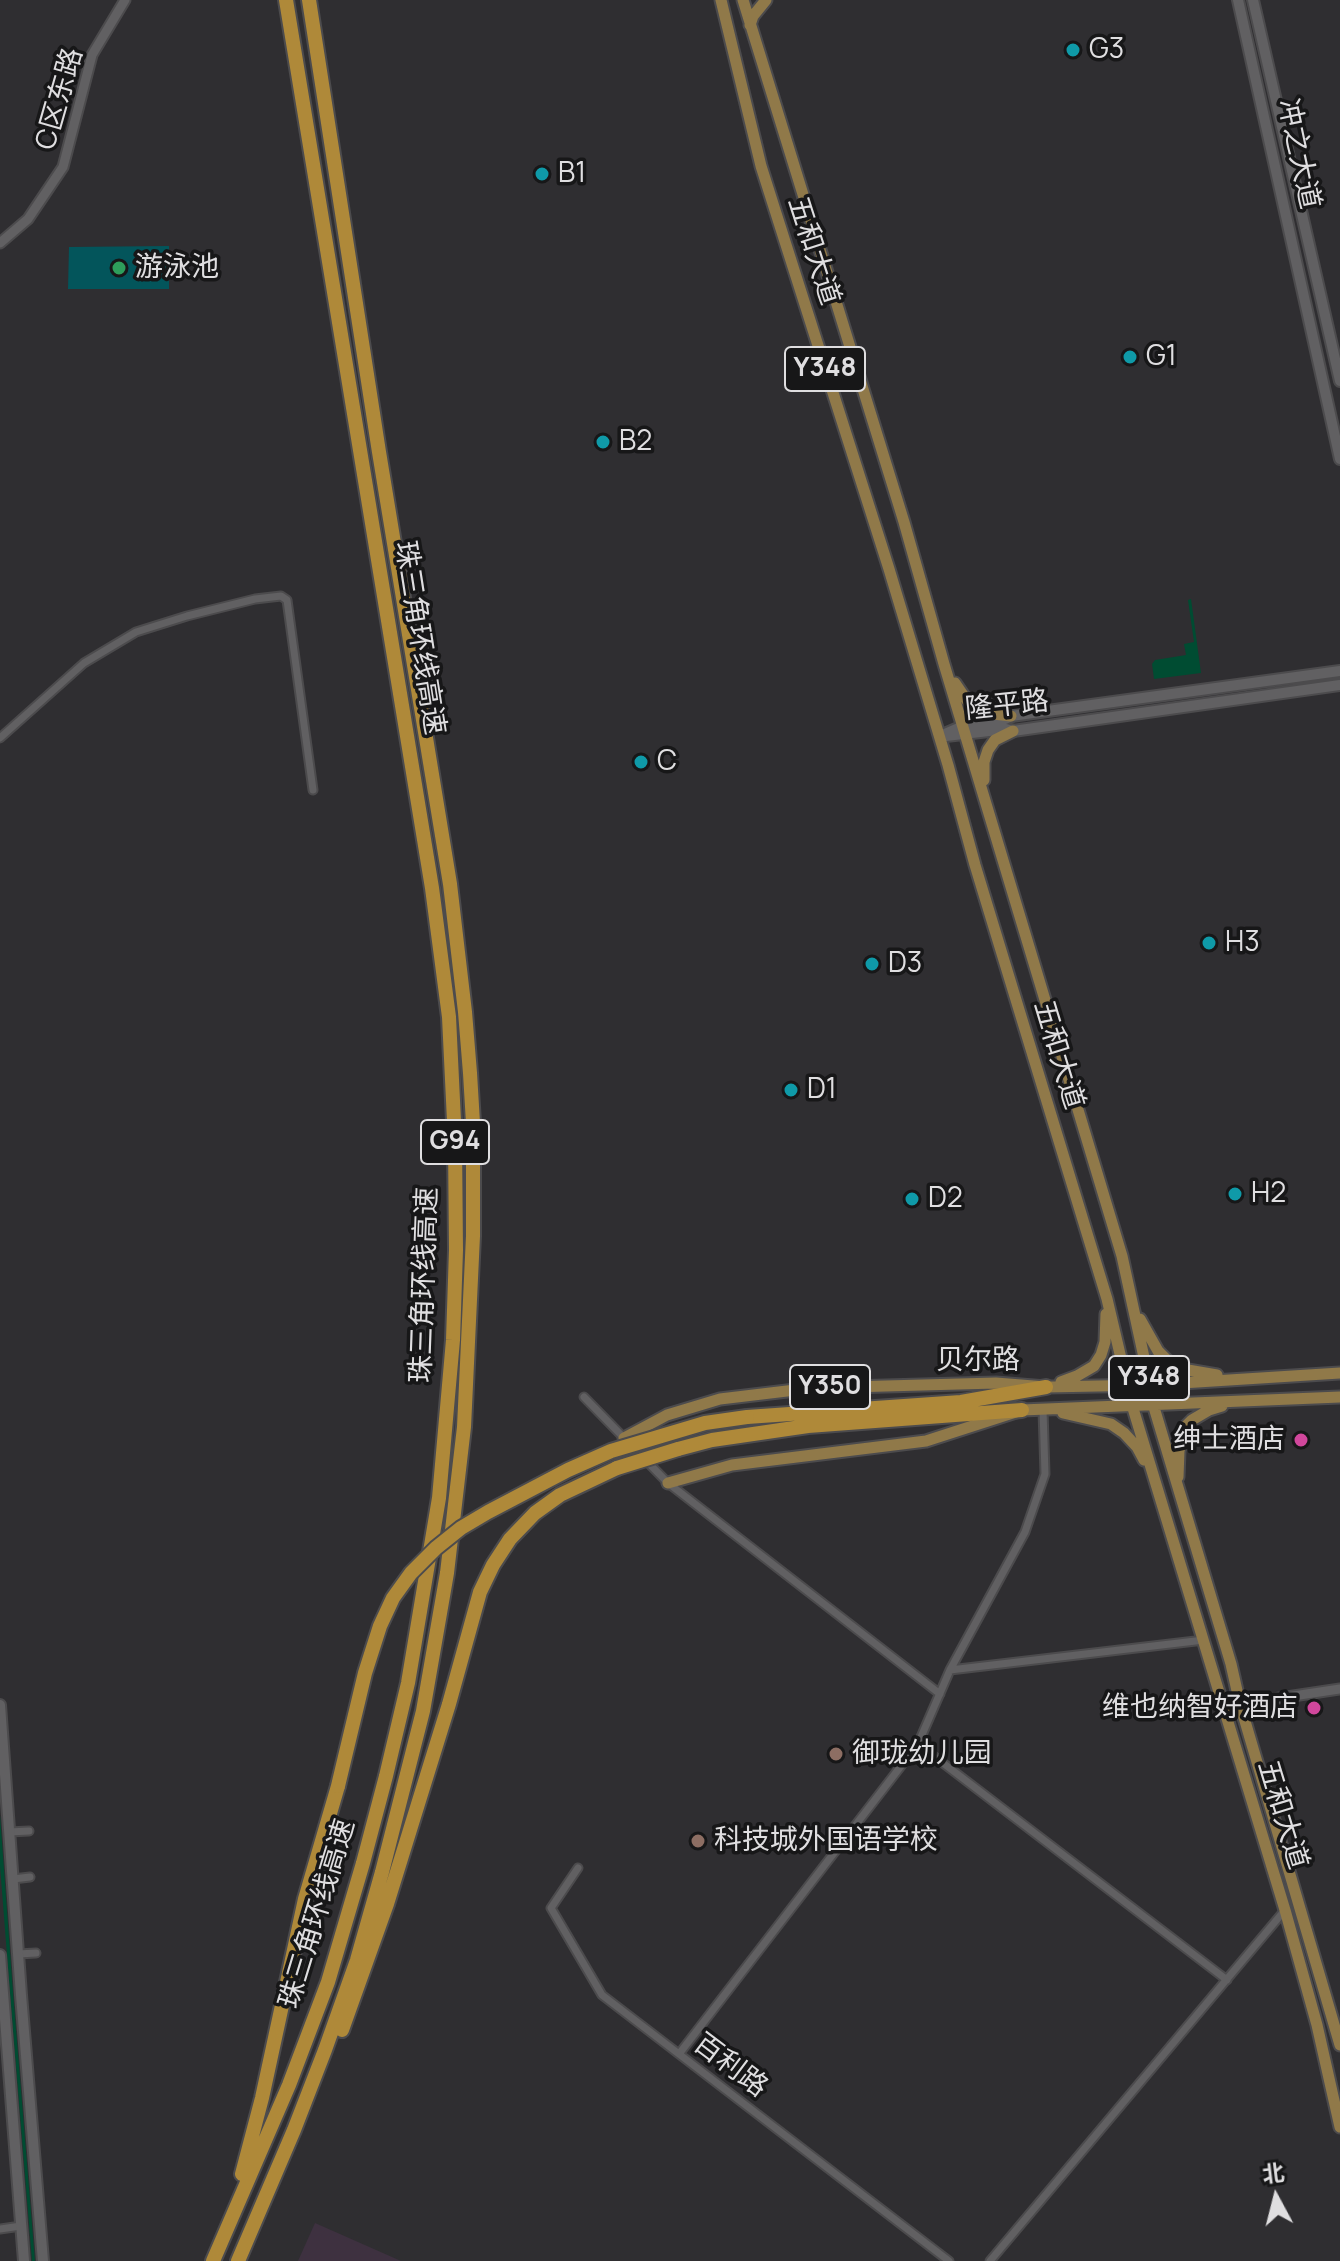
<!DOCTYPE html>
<html>
<head>
<meta charset="utf-8">
<style>
  body { margin:0 }
  #map { position:relative; width:1340px; height:2261px; overflow:hidden; background:#2f2e31; font-family:Manrope,"Noto Sans SC",sans-serif }
  canvas { display:block }
  .north { position:absolute; left:1236px; top:2157px; width:80px; height:80px; -webkit-text-stroke:6px #171718; paint-order:stroke; rotate:353deg; font-size:22px; font-weight:700; line-height:32px; text-align:center; color:#dfdee0 }
  .north::after { content:''; display:block; margin:auto; width:28px; height:36px; background:#dfdee0; clip-path:polygon(50% 0,100% 100%,50% 72%,0 100%) }
</style>
</head>
<body>
<div id="map">
<canvas width="1340" height="2261"></canvas>
<div class="north">北</div>
</div>
<script>
const context = document.querySelector('canvas').getContext('2d');
context.lineJoin = 'round';
function fillPath(path, color) { context.fillStyle = color; context.fill(path, 'evenodd'); }
const poly = rows => new Path2D(rows.map(r => 'M' + r).join(''));
function trace(path, color, width, dash) { context.strokeStyle = color; context.lineWidth = width; context.lineCap = dash ? 'butt' : 'round'; context.setLineDash(dash || []); context.stroke(path); }
function drawText(font, color, halo, rows, align = 'center') {
  context.font = font + ' Manrope,"Noto Sans SC",sans-serif'; context.lineWidth = 7; context.setLineDash([]); context.textBaseline = 'middle'; context.strokeStyle = halo; context.fillStyle = color; for (const [text, x, y, turn = 0] of rows) {
    context.save(); context.translate(x, y); context.rotate((+turn || 0) * Math.PI / 180); context.textAlign = isNaN(turn) ? turn : align; if (halo) context.strokeText(text, 0, 0); context.fillText(text, 0, 0); context.restore();
  }
}
fillPath(poly([
  [315,2223,401,2261,298,2261]
]), '#3e3140');
fillPath(poly([
  [1191,599,1201,673,1154,679,1152,664,1155,660,1186,655,1184,644,1194,642,1188,600],
  [0,1815,13,1992,35,2261,32,2261,10,1993,0,1866]
]), '#004c32');
fillPath(poly([
  [169,246,169,289,68,289,69,247]
]), '#03555b');
const minor = poly([
  [0,738,84,663,136,632,187,616,255,599,281,596,287,600,313,790],
  [584,1397,668,1483,940,1694],
  [950,1670,1204,1640],
  [918,1744,1227,1980],
  [9,1832,29,1831],
  [578,1868,551,1908,602,1995,949,2261],
  [13,1879,30,1877],
  [18,1954,36,1953],
  [679,2054,918,1744,950,1670,1025,1532,1045,1474,1043,1410],
  [0,2229,21,2226],
  [990,2261,1285,1910]
]);
const tertiary = poly([
  [0,243,28,219,63,167,92,55,125,0],
  [1240,1704,1340,1689]
]);
const secondary = poly([
  [1238,0,1340,459],
  [1253,0,1340,381],
  [940,736,963,726,1005,719,1011,716,1340,671],
  [946,736,1006,729,1013,731,1340,685],
  [0,1705,21,1995,43,2261],
  [0,1955,24,2261]
]);
const primary = poly([
  [721,0,761,166,889,569,948,765,975,865,1107,1299,1132,1405,1285,1910,1317,2025,1340,2127],
  [743,0,904,522,944,664,1122,1256,1150,1385,1153,1404,1231,1664,1240,1704,1340,2045],
  [750,25,753,16,766,0],
  [955,683,972,708,984,713,1011,716],
  [984,780,984,762,988,750,995,740,1013,731],
  [1140,1319,1158,1351,1170,1363,1182,1369,1217,1375],
  [1061,1382,1077,1376,1094,1366,1101,1355,1105,1342,1106,1314],
  [1063,1413,1111,1424,1124,1433,1137,1447,1144,1460],
  [624,1438,667,1415,720,1399,812,1388,996,1383,1046,1387,1150,1385,1340,1373],
  [1178,1477,1179,1451,1184,1428,1192,1420,1209,1410,1222,1406],
  [668,1483,732,1465,926,1441,1022,1410,1340,1397]
]);
const motorway = poly([
  [747,1417,961,1402,1046,1387],
  [678,1449,712,1440,808,1426,1022,1410],
  [342,2030,387,1904,449,1704,480,1592,493,1565,510,1539,535,1513,560,1495,617,1468],
  [242,2174,262,2098,305,1899,338,1786],
  [213,2261,289,2085,328,1982,363,1863,386,1776,408,1683,439,1498,453,1340,456,1250,455,1142,449,1017,432,888,286,0],
  [238,2261,294,2130,325,2050,357,1960,382,1872,423,1711,447,1573,464,1427,473,1236,473,1123,470,1073,465,1012,450,884,379,452,309,0]
]);
trace(minor, '#4c4b4d', 11);
trace(tertiary, '#4c4b4d', 13);
trace(secondary, '#4c4b4d', 14);
trace(primary, '#4c4b4d', 15);
trace(motorway, '#4c4b4d', 18);
trace(minor, '#616062', 7);
trace(tertiary, '#616062', 9);
trace(secondary, '#616062', 10);
trace(primary, '#907949', 11);
trace(motorway, '#af8939', 14);
const motorwayBridge = poly([
  [617,1468,678,1449],
  [338,1786,365,1673,380,1626,393,1598,411,1573,436,1548,461,1528,488,1512,568,1470,611,1451,705,1423,747,1417]
]);
trace(motorwayBridge, '#4c4b4d', 18, []);
trace(motorwayBridge, '#af8939', 14);
for (const [x, y, r, color] of [
  [1073,50,8,"#0f9aa8"],
  [542,174,8,"#0f9aa8"],
  [119,268,8,"#2e9e5b"],
  [1130,357,8,"#0f9aa8"],
  [603,442,8,"#0f9aa8"],
  [641,762,8,"#0f9aa8"],
  [1209,943,8,"#0f9aa8"],
  [872,964,8,"#0f9aa8"],
  [791,1090,8,"#0f9aa8"],
  [1235,1194,8,"#0f9aa8"],
  [912,1199,8,"#0f9aa8"],
  [1301,1440,8,"#d1479c"],
  [1314,1708,8,"#d1479c"],
  [836,1754,8,"#8d6e63"],
  [698,1841,8,"#8d6e63"]
]) { const dot = new Path2D(); dot.arc(x, y, r, 0, 2 * Math.PI); context.fillStyle = color; context.fill(dot); trace(dot, '#171718', 3); }
for (const [x, y, w] of [
  [825,369,80],
  [455,1142,68],
  [1149,1378,80],
  [830,1387,80]
]) { const box = new Path2D(); box.roundRect(x - w / 2, y - 22, w, 44, 6); context.fillStyle = '#171718'; context.fill(box); trace(box, '#dfdee0', 2); }
drawText('bold 26px', '#dfdee0', null, [
  ["Y348",825,369],
  ["G94",455,1142],
  ["Y348",1149,1378],
  ["Y350",830,1387]
]);
drawText('28px', '#dfdee0', '#171718', [
  ["G3",1089,50],
  ["B1",558,174],
  ["游泳池",135,268],
  ["G1",1146,357],
  ["B2",619,442],
  ["C",657,762],
  ["H3",1225,943],
  ["D3",888,964],
  ["D1",807,1090],
  ["H2",1251,1194],
  ["D2",928,1199],
  ["绅士酒店",1285,1440,"right"],
  ["维也纳智好酒店",1298,1708,"right"],
  ["御珑幼儿园",852,1754],
  ["科技城外国语学校",714,1841]
], 'left');
drawText('28px', '#dfdee0', '#171718', [
  ["C区东路",60,99,-74],
  ["冲之大道",1298,154,78],
  ["五和大道",813,251,72],
  ["珠三角环线高速",419,638,81],
  ["隆平路",1007,706,-6],
  ["五和大道",1058,1055,73],
  ["珠三角环线高速",425,1285,-88],
  ["贝尔路",978,1361],
  ["五和大道",1282,1815,73],
  ["珠三角环线高速",318,1914,-73],
  ["百利路",730,2066,37]
]);
</script>
</body>
</html>
